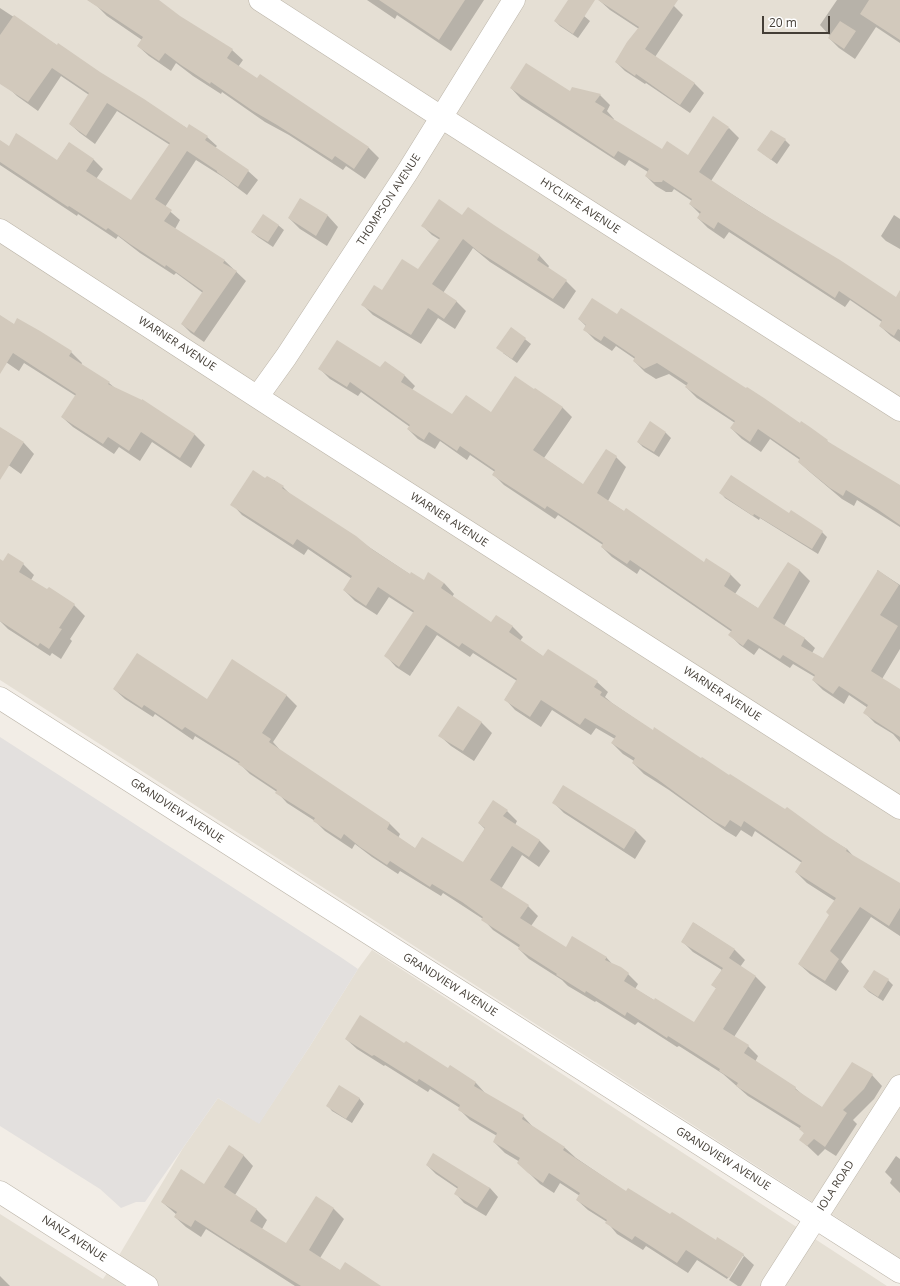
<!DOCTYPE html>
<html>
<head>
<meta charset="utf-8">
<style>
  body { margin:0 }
  #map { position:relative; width:900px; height:1286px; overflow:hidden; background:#f2ede6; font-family:"Open Sans",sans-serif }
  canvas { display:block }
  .scale { position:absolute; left:762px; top:16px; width:68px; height:18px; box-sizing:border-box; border:2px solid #443e36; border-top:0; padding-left:5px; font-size:12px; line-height:14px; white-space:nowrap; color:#443e36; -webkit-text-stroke:3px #fff; paint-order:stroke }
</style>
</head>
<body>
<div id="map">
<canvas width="900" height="1286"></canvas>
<div class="scale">20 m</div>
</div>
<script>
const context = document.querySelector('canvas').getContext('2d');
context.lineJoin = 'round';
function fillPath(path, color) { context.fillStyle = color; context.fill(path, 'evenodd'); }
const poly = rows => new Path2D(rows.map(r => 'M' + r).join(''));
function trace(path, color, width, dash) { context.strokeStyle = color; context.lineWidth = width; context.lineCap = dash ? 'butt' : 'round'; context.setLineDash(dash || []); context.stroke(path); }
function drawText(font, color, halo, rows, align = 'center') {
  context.font = font + ' "Open Sans",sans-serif'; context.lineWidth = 3; context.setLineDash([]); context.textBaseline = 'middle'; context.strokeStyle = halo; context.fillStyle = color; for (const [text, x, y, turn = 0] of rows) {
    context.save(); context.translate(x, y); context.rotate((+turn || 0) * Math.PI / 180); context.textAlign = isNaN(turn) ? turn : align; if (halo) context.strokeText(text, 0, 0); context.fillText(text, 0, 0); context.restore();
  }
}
fillPath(poly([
  [0,0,900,0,900,1258,0,680],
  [372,950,887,1286,0,1286,0,1214,103,1279,118,1257,183,1148,218,1098,259,1123,310,1046,358,969]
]), '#e5dfd4');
fillPath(poly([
  [0,737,339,956,358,969,310,1046,259,1124,218,1098,145,1202,136,1202,121,1208,100,1189,0,1126]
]), '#e3e0de');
fillPath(poly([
  [88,0,137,0,232,50,243,60,238,67,369,148,379,158,365,179,346,166,343,170,289,135,265,122,222,92,221,94,193,76,176,63,171,71,149,56,138,46,142,40,107,16,97,6],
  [367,0,484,0,451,51,397,15,395,19],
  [601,0,664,0,674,6,683,15,655,57,694,83,704,93,690,113,646,83,645,84,625,71,616,62,639,29,610,10,600,1],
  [837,0,900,0,900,43,876,27,855,59,839,48,829,38,830,36,820,25],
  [0,8,99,73,188,129,207,137,217,146,215,148,248,171,258,180,247,195,223,177,196,160,165,207,180,220,175,229,225,261,246,281,204,342,191,333,182,324,203,293,176,273,174,275,140,253,118,236,116,239,78,214,77,216,0,165,0,143,9,148,57,161,69,143,94,160,103,169,96,179,131,202,170,145,117,111,95,144,80,133,70,124,89,95,61,76,38,111,17,96,0,80],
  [584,16,590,21,578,38,560,26,555,21],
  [511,88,600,95,610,105,607,111,614,119,613,120,662,151,688,157,729,128,739,138,711,181,900,301,900,342,891,336,880,326,882,322,850,300,845,307,729,232,724,239,708,228,698,218,700,214,690,204,692,201,674,189,672,192,666,192,656,186,646,176,648,172,629,160,625,166,521,99],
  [785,140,790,145,777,164,758,150],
  [301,200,328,216,338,227,327,246,300,229,289,218],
  [894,215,900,219,900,249,886,241,881,236],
  [462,217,539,255,549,266,548,268,566,281,576,291,564,309,490,262,473,248,443,293,456,301,466,311,455,329,438,318,421,344,373,315,363,305,382,292,418,271,440,240,432,235,422,225],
  [278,225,284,230,273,247,258,237,252,232],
  [0,316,14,325,71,352,82,363,81,365,109,383,115,388,195,435,205,445,191,468,152,442,140,461,119,447,114,454,73,427,62,417,76,396,24,363,19,371,0,358],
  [579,319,810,428,832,445,900,486,900,527,857,500,854,506,842,499,810,472,799,462,800,460,770,439,761,452,742,439,731,428,735,423,697,398,686,387,687,386,669,374,656,379,645,372,634,361,635,359,616,346,612,351,595,340,584,329,586,326],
  [511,328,531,344,517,363,503,353],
  [385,362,405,376,415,386,412,390,453,416,562,407,572,417,544,458,583,485,616,457,626,467,608,501,704,563,707,560,731,575,741,585,735,594,759,609,788,564,800,571,810,581,784,626,804,638,815,648,812,653,823,660,878,572,877,570,900,585,900,649,882,679,900,690,900,742,893,734,875,723,865,713,868,708,849,695,844,704,823,690,813,680,815,677,793,664,790,668,759,648,754,655,740,645,730,635,732,632,640,569,637,574,612,557,602,547,603,545,558,515,555,519,504,485,494,475,495,472,470,455,467,460,440,441,435,449,418,439,408,429,410,427,361,392,358,396,330,379,320,369,381,369],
  [650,423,666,433,671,438,659,457,643,447,638,442],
  [4,430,24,443,34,454,21,474,0,459,0,436],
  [265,480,274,480,283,487,292,496,411,575,424,581,444,583,454,594,452,597,491,624,512,626,523,637,520,641,544,657,597,682,608,692,605,697,612,703,653,731,823,835,847,849,854,857,900,884,900,936,871,917,841,962,849,971,836,991,810,974,799,964,830,915,835,901,807,883,796,872,802,863,755,831,752,837,741,830,736,837,726,831,669,790,644,774,633,763,634,761,623,754,612,743,615,739,596,728,591,735,552,710,541,727,515,710,505,699,517,681,473,653,470,657,437,635,410,676,396,667,386,656,414,613,389,597,377,615,355,601,344,590,352,579,308,549,304,555,242,515,232,504],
  [720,492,789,515,822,532,827,537,818,554,760,518,759,520,725,498],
  [0,563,23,564,34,575,31,580,47,591,49,588,74,605,85,616,70,639,72,641,61,659,52,653,50,656,8,629,0,621],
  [114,689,207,700,286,695,297,706,273,742,280,750,280,751,390,824,400,834,398,838,416,849,463,863,485,829,479,823,507,811,517,821,515,825,540,841,550,851,539,867,522,855,501,889,528,906,538,916,531,926,566,948,606,957,614,966,628,974,638,984,635,989,695,1024,717,989,712,985,722,970,693,952,682,941,694,923,735,950,745,960,740,967,756,977,766,987,734,1037,748,1046,758,1056,755,1062,795,1088,804,1096,823,1108,872,1075,882,1086,874,1099,853,1120,857,1124,836,1156,825,1149,818,1156,801,1140,805,1134,801,1129,748,1096,723,1074,679,1046,677,1047,638,1022,635,1025,596,1001,595,1002,568,986,562,980,529,959,519,949,520,948,493,930,483,919,443,893,441,896,400,871,398,874,372,857,355,844,352,849,325,831,315,821,287,803,277,792,250,774,240,764,195,736,193,740,155,714,153,717,125,699],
  [481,722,492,733,474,761,451,746,440,736],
  [553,802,636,831,646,841,635,859,564,813],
  [888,980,893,985,883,1001,869,992,864,987],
  [346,1039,448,1070,450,1066,476,1083,486,1094,523,1116,533,1127,565,1148,576,1158,626,1192,716,1241,743,1255,754,1265,741,1286,738,1286,729,1280,744,1256,742,1256,727,1279,697,1260,688,1273,646,1246,643,1250,617,1234,607,1222,588,1210,577,1200,580,1196,560,1183,554,1193,540,1184,519,1163,520,1162,505,1153,494,1142,497,1136,470,1120,459,1109,460,1108,430,1089,428,1092,385,1065,384,1066,357,1049],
  [359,1098,364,1104,352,1123,332,1111,327,1105],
  [243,1155,253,1166,235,1195,257,1210,267,1220,262,1229,286,1245,317,1198,334,1209,344,1219,320,1258,341,1271,379,1286,295,1286,206,1229,201,1237,186,1227,175,1217,177,1215,162,1202,205,1185],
  [896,1156,900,1159,900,1193,890,1183,892,1179,885,1172],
  [427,1165,490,1188,498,1197,486,1216,464,1203,456,1194,458,1189,436,1174],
  [0,1276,10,1286,0,1286]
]), '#0003');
fillPath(poly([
  [87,0,159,0,180,16,233,49,227,58,257,78,260,74,369,147,354,169,335,156,332,160,277,125,253,111,211,82,210,84,181,65,165,53,159,61,137,46,143,37],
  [379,0,465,0,439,40],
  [568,0,595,0,573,34,554,21],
  [598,0,678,0,645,49,695,83,680,105,636,74,635,76,615,62,627,42,639,27],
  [869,0,900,0,900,40,860,14],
  [14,15,57,45,58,43,100,72,144,99,187,128,189,124,208,136,205,140,249,170,238,187,217,172,217,171,187,151,155,199,172,210,164,221,225,260,223,263,237,271,194,333,181,324,203,291,166,265,165,267,130,244,108,228,106,230,69,206,68,207,0,162,0,140,9,146,16,133,57,160,69,142,94,159,86,171,131,200,170,143,107,103,86,136,69,124,89,93,52,68,28,102,0,84,0,35],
  [840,21,856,31,844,49,828,38],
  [526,63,570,91,572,87,601,94,595,102,605,108,602,112,662,149,667,141,688,155,713,116,729,127,699,172,750,206,840,260,896,297,900,290,900,330,898,329,894,336,879,326,882,320,839,291,835,298,718,222,714,229,697,218,701,212,689,204,692,199,663,180,662,182,654,182,645,176,649,169,618,151,614,157,510,88],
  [771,130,786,139,771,160,757,150],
  [300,198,328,215,316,236,288,218],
  [439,199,462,215,468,207,494,225,540,255,537,260,567,280,553,299,479,252,463,239,432,284,457,301,444,319,428,308,411,335,361,305,374,285,382,290,402,259,418,269,440,238,421,226],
  [263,214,279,225,268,242,251,232],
  [592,298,617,314,621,308,746,388,747,387,764,398,800,423,801,421,810,427,828,440,827,441,900,485,900,525,877,509,846,490,843,496,830,488,798,462,800,458,758,429,750,442,730,428,735,421,685,387,688,383,657,363,644,369,633,361,635,357,604,336,601,341,583,330,586,325,578,319],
  [0,315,14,324,17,318,40,331,72,351,69,356,110,382,108,384,142,400,142,399,195,434,180,458,141,432,129,451,108,437,103,444,61,417,76,394,13,353,0,374],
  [511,327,526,338,512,359,496,348],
  [337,340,380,367,385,361,405,375,401,382,452,414,466,395,491,412,515,376,534,389,535,388,563,407,533,450,583,484,606,449,617,456,597,493,624,511,626,508,704,562,706,558,731,574,724,586,758,608,788,562,800,570,773,618,805,638,801,646,823,658,878,570,899,585,880,615,898,626,871,671,900,689,900,737,863,713,868,705,839,686,833,694,812,680,815,675,812,673,783,655,780,659,748,639,743,646,728,635,732,630,630,560,627,564,601,547,603,543,581,528,547,506,545,509,492,475,495,470,460,446,457,451,429,432,424,440,407,429,410,425,350,382,347,387,318,369],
  [650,421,666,432,654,452,637,442],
  [0,427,24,442,0,480],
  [253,470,265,478,267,476,274,480,284,486,282,488,356,536,373,550,410,574,411,572,424,580,428,572,444,583,441,588,491,622,496,615,513,626,509,632,543,656,548,649,598,681,594,687,602,692,600,695,653,730,654,727,701,758,702,757,729,775,730,774,785,809,787,807,824,834,847,849,846,851,900,883,900,908,889,926,860,907,830,951,839,959,825,981,798,964,829,915,826,912,836,898,795,872,802,861,744,821,741,827,730,820,725,827,714,821,657,779,632,763,635,758,611,743,616,736,585,718,580,725,541,700,530,717,504,700,517,679,462,643,459,647,426,625,399,667,384,656,414,611,378,587,366,606,343,590,352,576,297,539,293,545,230,505],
  [731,475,789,513,791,510,823,531,812,549,754,514,753,516,719,493],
  [8,553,24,563,19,572,47,589,49,587,75,604,59,628,62,629,49,649,40,643,38,646,0,621,0,559,3,561],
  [137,653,207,699,232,659,287,695,262,733,271,739,269,742,390,823,387,829,415,848,422,837,463,862,485,828,478,823,493,800,508,810,503,816,540,840,529,857,512,846,490,880,529,905,520,918,566,947,572,936,607,957,605,960,621,967,629,973,624,981,654,1000,655,998,694,1022,716,988,711,985,723,968,681,942,693,922,735,949,729,958,756,976,723,1029,749,1045,744,1053,796,1087,795,1089,822,1107,852,1062,873,1074,864,1089,843,1110,847,1113,825,1147,814,1139,807,1146,799,1140,804,1133,799,1129,801,1126,736,1086,738,1083,719,1071,720,1069,668,1036,667,1038,627,1012,625,1016,586,991,585,993,556,975,557,974,518,949,520,945,481,920,483,917,462,902,432,884,430,887,390,861,387,865,360,847,344,834,341,839,313,821,315,818,275,793,277,790,238,764,240,762,185,727,182,730,144,705,142,708,113,689],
  [458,706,482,722,463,751,438,736],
  [563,785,636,830,624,849,552,803],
  [874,970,889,979,878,997,863,987],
  [360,1015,404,1043,406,1041,448,1068,450,1065,476,1082,474,1086,524,1115,522,1119,565,1147,563,1150,626,1191,628,1188,670,1214,672,1212,716,1240,717,1237,744,1254,729,1278,686,1250,677,1263,635,1236,632,1240,605,1223,607,1220,576,1200,580,1193,549,1173,543,1183,528,1173,517,1163,520,1158,493,1142,497,1133,458,1110,460,1105,419,1079,417,1082,374,1055,372,1056,345,1039],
  [339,1085,360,1098,346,1119,326,1106],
  [229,1145,244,1155,224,1187,257,1209,250,1221,286,1243,316,1196,334,1208,309,1250,340,1270,345,1262,381,1286,301,1286,240,1248,240,1249,195,1220,191,1227,174,1217,177,1212,161,1202,181,1169,204,1184],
  [433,1153,490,1188,477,1208,454,1194,458,1187,426,1165]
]), '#d2c9bc');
const street = poly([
  [260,0,441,117,900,410],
  [0,230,279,411,900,808],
  [258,396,286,357,408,171,514,0],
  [0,698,900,1272],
  [0,1192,147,1286],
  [772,1286,900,1086]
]);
trace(street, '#bcb5a9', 23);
trace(street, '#fff', 22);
drawText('11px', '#443e36', '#fff', [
  ["THOMPSON AVENUE",389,200,-57],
  ["HYCLIFFE AVENUE",580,206,33],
  ["WARNER AVENUE",177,344,33],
  ["WARNER AVENUE",449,520,33],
  ["WARNER AVENUE",722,694,33],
  ["GRANDVIEW AVENUE",177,811,33],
  ["GRANDVIEW AVENUE",450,985,32],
  ["GRANDVIEW AVENUE",723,1159,32],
  ["IOLA ROAD",836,1186,-57],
  ["NANZ AVENUE",74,1239,33]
]);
</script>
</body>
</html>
